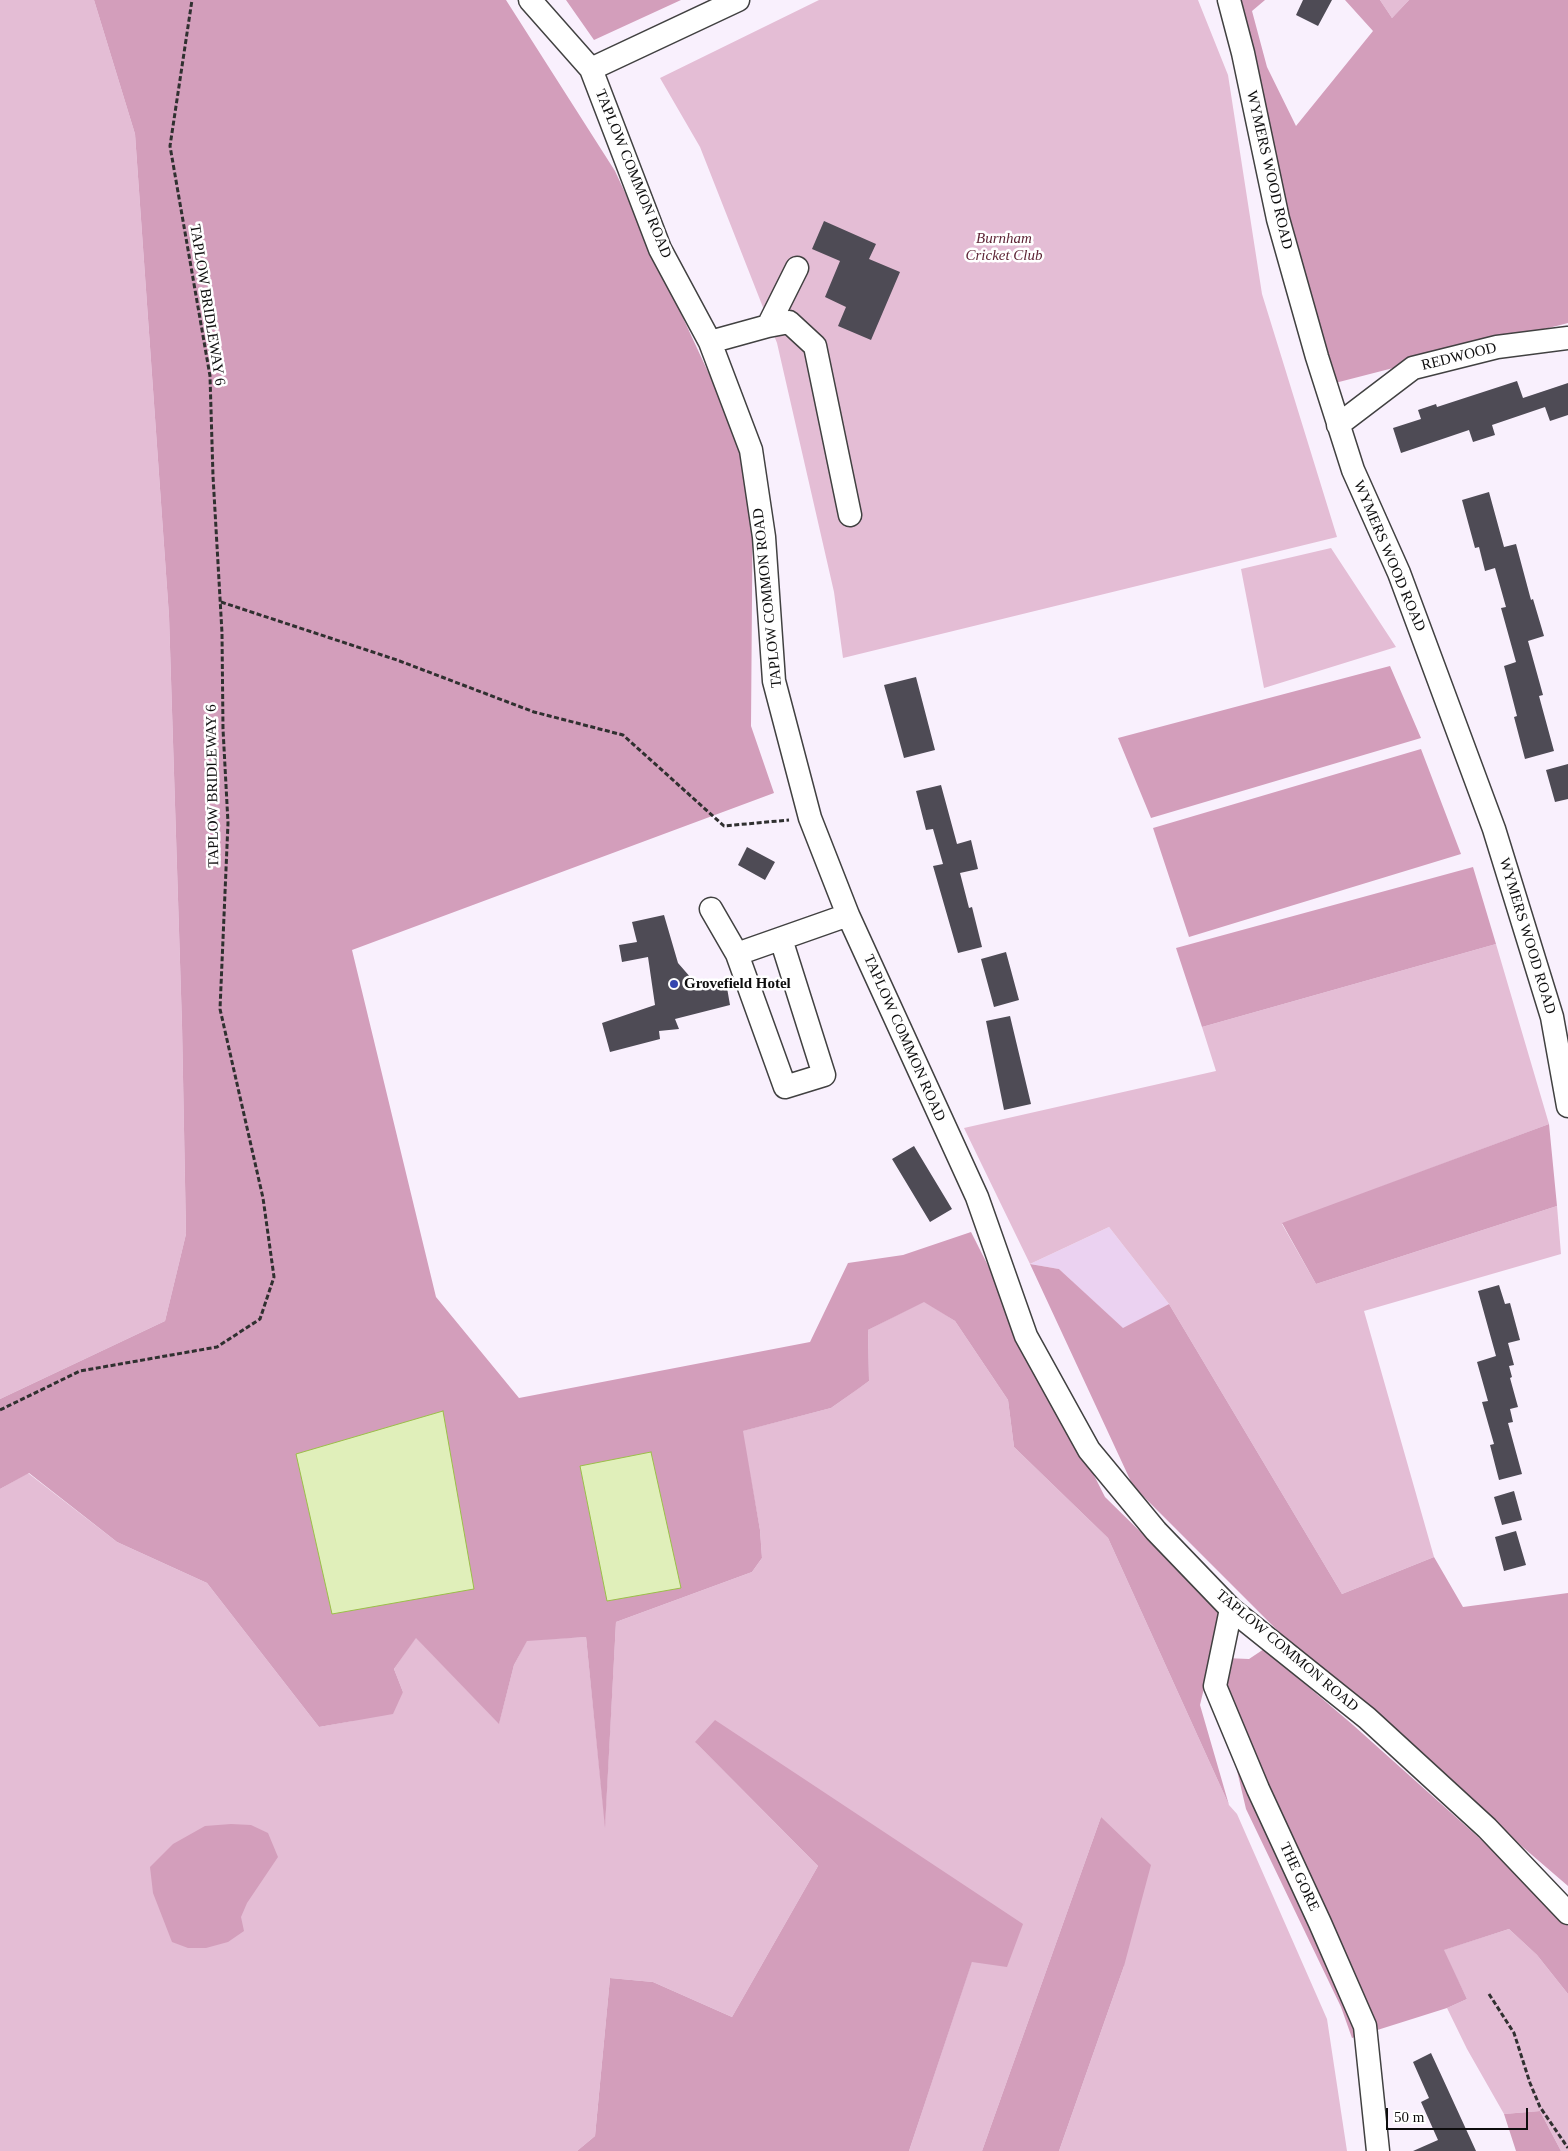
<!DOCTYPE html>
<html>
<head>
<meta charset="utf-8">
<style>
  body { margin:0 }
  #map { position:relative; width:1568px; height:2151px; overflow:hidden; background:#f9f0fd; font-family:"Times New Roman",serif }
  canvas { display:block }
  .scale { position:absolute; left:1386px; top:2108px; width:142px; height:22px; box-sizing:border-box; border:2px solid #0e0e0e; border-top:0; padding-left:6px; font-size:15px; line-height:18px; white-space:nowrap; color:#0e0e0e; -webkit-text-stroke:4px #fff; paint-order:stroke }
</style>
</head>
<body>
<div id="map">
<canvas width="1568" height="2151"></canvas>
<div class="scale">50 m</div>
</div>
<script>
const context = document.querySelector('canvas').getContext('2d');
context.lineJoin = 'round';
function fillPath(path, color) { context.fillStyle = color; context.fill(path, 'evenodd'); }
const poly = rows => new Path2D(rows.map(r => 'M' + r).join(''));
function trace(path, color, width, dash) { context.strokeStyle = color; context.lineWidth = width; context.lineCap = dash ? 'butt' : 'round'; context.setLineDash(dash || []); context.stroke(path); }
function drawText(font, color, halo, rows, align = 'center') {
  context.font = font + ' "Times New Roman",serif'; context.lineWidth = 5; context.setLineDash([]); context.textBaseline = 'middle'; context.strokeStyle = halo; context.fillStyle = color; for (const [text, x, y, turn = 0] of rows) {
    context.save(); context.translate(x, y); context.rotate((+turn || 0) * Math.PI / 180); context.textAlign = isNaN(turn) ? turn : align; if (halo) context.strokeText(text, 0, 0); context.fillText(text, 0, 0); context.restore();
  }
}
fillPath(poly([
  [1109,1227,1169,1304,1123,1329,1059,1269,1030,1264]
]), '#ebd2f1');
fillPath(poly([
  [0,0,94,0,135,134,169,616,182,1025,186,1234,165,1321,0,1399],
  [819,0,1198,0,1228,75,1262,294,1337,537,843,658,834,592,777,343,700,147,660,78],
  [1380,0,1409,0,1392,18],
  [1331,548,1396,647,1264,688,1241,569],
  [1496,944,1549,1124,1282,1224,1316,1284,1557,1206,1561,1254,1364,1311,1434,1557,1342,1594,1169,1304,1109,1227,1030,1264,964,1128,1216,1071,1202,1027],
  [924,1301,955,1321,1008,1400,1014,1447,1108,1538,1229,1805,1237,1814,1327,2019,1347,2151,1059,2151,1124,1966,1101,1817,982,2151,909,2151,972,1961,695,1742,818,1866,732,2017,653,1982,610,1978,595,2136,577,2151,0,2151,0,1489,28,1473,117,1542,207,1583,319,1727,352,1721,403,1692,394,1669,416,1637,499,1723,514,1665,527,1640,586,1637,605,1823,616,1622,752,1572,762,1558,760,1530,742,1431,831,1408,869,1381,868,1330],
  [1509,1929,1537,1955,1568,1994,1568,2151,1561,2151,1540,2111,1504,2114,1467,2049,1447,2008,1467,1999,1443,1950]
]), '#e4bdd5');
fillPath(poly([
  [94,0,506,0,615,171,753,469,751,726,774,793,352,950,436,1297,519,1398,810,1342,848,1263,903,1255,971,1232,1105,1497,1222,1612,1200,1705,1229,1805,1108,1538,1014,1447,1008,1400,955,1321,924,1302,868,1330,869,1381,858,1389,831,1408,743,1431,760,1530,762,1558,752,1572,616,1622,605,1828,586,1637,527,1641,514,1665,499,1724,416,1638,394,1669,403,1692,393,1714,319,1727,207,1583,117,1542,29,1473,0,1489,0,1399,165,1321,186,1234,182,1025,169,616,135,134],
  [566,0,681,0,594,40],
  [1236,0,1265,0,1252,11,1267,67,1296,126,1373,31,1345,0,1380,0,1392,18,1409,0,1568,0,1568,323,1335,383,1288,216],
  [1390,666,1421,738,1151,818,1118,738],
  [1421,749,1461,854,1189,937,1153,828],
  [1473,867,1496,944,1202,1027,1176,948],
  [1549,1124,1557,1206,1316,1284,1282,1223],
  [1030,1264,1059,1269,1123,1328,1169,1304,1342,1594,1434,1557,1463,1607,1568,1593,1568,1886,1317,1670,1133,1486],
  [1264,1649,1353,1725,1525,1879,1568,1926,1568,1994,1537,1955,1509,1929,1444,1950,1467,1999,1447,2008,1352,2038,1341,2007,1246,1809,1218,1689,1225,1658,1249,1659],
  [715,1720,1023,1924,1007,1967,972,1962,909,2151,577,2151,595,2136,610,1978,653,1982,732,2017,818,1866,695,1742],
  [1101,1817,1151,1865,1124,1966,1059,2151,982,2151],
  [231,1824,251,1825,268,1833,278,1857,247,1903,241,1917,244,1931,228,1942,206,1948,188,1948,172,1942,153,1893,150,1867,173,1844,205,1826],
  [1540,2111,1561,2151,1516,2151,1504,2114]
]), '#d39ebb');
const water = poly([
  [443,1411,474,1589,332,1614,296,1454,443,1411],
  [651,1452,681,1588,607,1601,580,1466,651,1452]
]);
fillPath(water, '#e0efba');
trace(water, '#9bbf49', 1);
fillPath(poly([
  [1303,0,1332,0,1318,26,1296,15],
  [824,221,876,244,869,259,900,272,871,340,838,326,846,307,825,297,840,261,812,249],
  [1517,381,1523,398,1568,383,1568,415,1550,421,1545,407,1492,425,1495,435,1473,442,1469,430,1401,453,1393,428,1421,419,1418,410,1436,404,1437,407],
  [1489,492,1504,547,1516,544,1531,600,1533,599,1544,636,1528,641,1543,695,1539,696,1554,751,1525,759,1514,717,1517,716,1504,666,1516,662,1501,608,1506,607,1495,568,1485,571,1479,547,1475,548,1462,500],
  [916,677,935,750,904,758,884,685],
  [1568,764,1568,799,1555,802,1546,770],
  [941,785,957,844,971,840,978,869,960,873,969,908,972,907,982,947,958,953,933,866,943,864,933,829,926,830,916,791],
  [747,847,775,862,765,880,738,865],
  [664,915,678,963,698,986,726,982,730,1005,675,1019,679,1029,659,1031,660,1039,610,1052,602,1023,655,1005,648,957,622,962,619,945,637,942,632,922],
  [1006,952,1019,1000,994,1007,981,959],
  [1010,1016,1031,1104,1004,1110,986,1021],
  [914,1146,952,1209,930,1222,892,1159],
  [1499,1285,1505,1304,1510,1303,1520,1340,1508,1343,1514,1365,1509,1366,1512,1377,1510,1378,1518,1407,1510,1409,1513,1422,1508,1423,1522,1474,1499,1480,1490,1445,1494,1444,1482,1402,1488,1401,1477,1362,1496,1356,1478,1291],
  [1514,1491,1522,1520,1502,1525,1494,1497],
  [1516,1531,1526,1565,1504,1571,1495,1537],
  [1431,2053,1443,2079,1476,2151,1413,2151,1438,2140,1421,2102,1429,2098,1413,2062]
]), '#4e4b55');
const minor = poly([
  [530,0,591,69,660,249,710,342,751,450,764,537,774,681,810,818,848,915,977,1197,1026,1336,1089,1450,1156,1531,1231,1609,1367,1718,1487,1828,1568,1913],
  [1229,0,1243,53,1278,219,1317,357,1353,470,1399,573,1494,829,1552,1017,1568,1106],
  [591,69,738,0],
  [768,326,789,322,815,346,850,515],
  [710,342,768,326,797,268],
  [1338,425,1413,368,1497,347,1568,338],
  [711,909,737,954,785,1087,824,1075,781,939],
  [737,954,848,915],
  [1231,1609,1215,1686,1258,1789,1320,1923,1365,2026,1378,2151]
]);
trace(minor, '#414141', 25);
trace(poly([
  [221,602,397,660,534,712,623,735,724,826,789,820],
  [0,1410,80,1371,217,1347,260,1319,274,1277,263,1198,220,1009,228,823,223,729,222,633,213,476,210,376,170,146,192,0],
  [1489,1994,1514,2033,1530,2083,1540,2107,1568,2148]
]), '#303030', 3, [5, 2.5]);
trace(minor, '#fff', 22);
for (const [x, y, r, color] of [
  [674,984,5,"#3546af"]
]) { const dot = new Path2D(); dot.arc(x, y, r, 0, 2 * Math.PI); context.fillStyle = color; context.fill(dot); trace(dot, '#fff', 2); }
drawText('15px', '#0e0e0e', '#fff', [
  ["WYMERS WOOD ROAD",1269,170,77],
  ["TAPLOW COMMON ROAD",633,174,68],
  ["TAPLOW BRIDLEWAY 6",207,305,81],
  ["REDWOOD",1459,357,-14],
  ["WYMERS WOOD ROAD",1389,556,67],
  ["TAPLOW COMMON ROAD",768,598,-96],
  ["TAPLOW BRIDLEWAY 6",213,786,-91],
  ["WYMERS WOOD ROAD",1527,936,73],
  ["TAPLOW COMMON ROAD",904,1038,66],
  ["TAPLOW COMMON ROAD",1287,1651,40],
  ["THE GORE",1299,1877,65]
]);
drawText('italic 15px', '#5e2536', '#fff', [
  ["Burnham",1004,239],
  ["Cricket Club",1004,256]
]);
drawText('bold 15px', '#0e0e0e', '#fff', [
  ["Grovefield Hotel",684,984]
], 'left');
</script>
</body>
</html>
